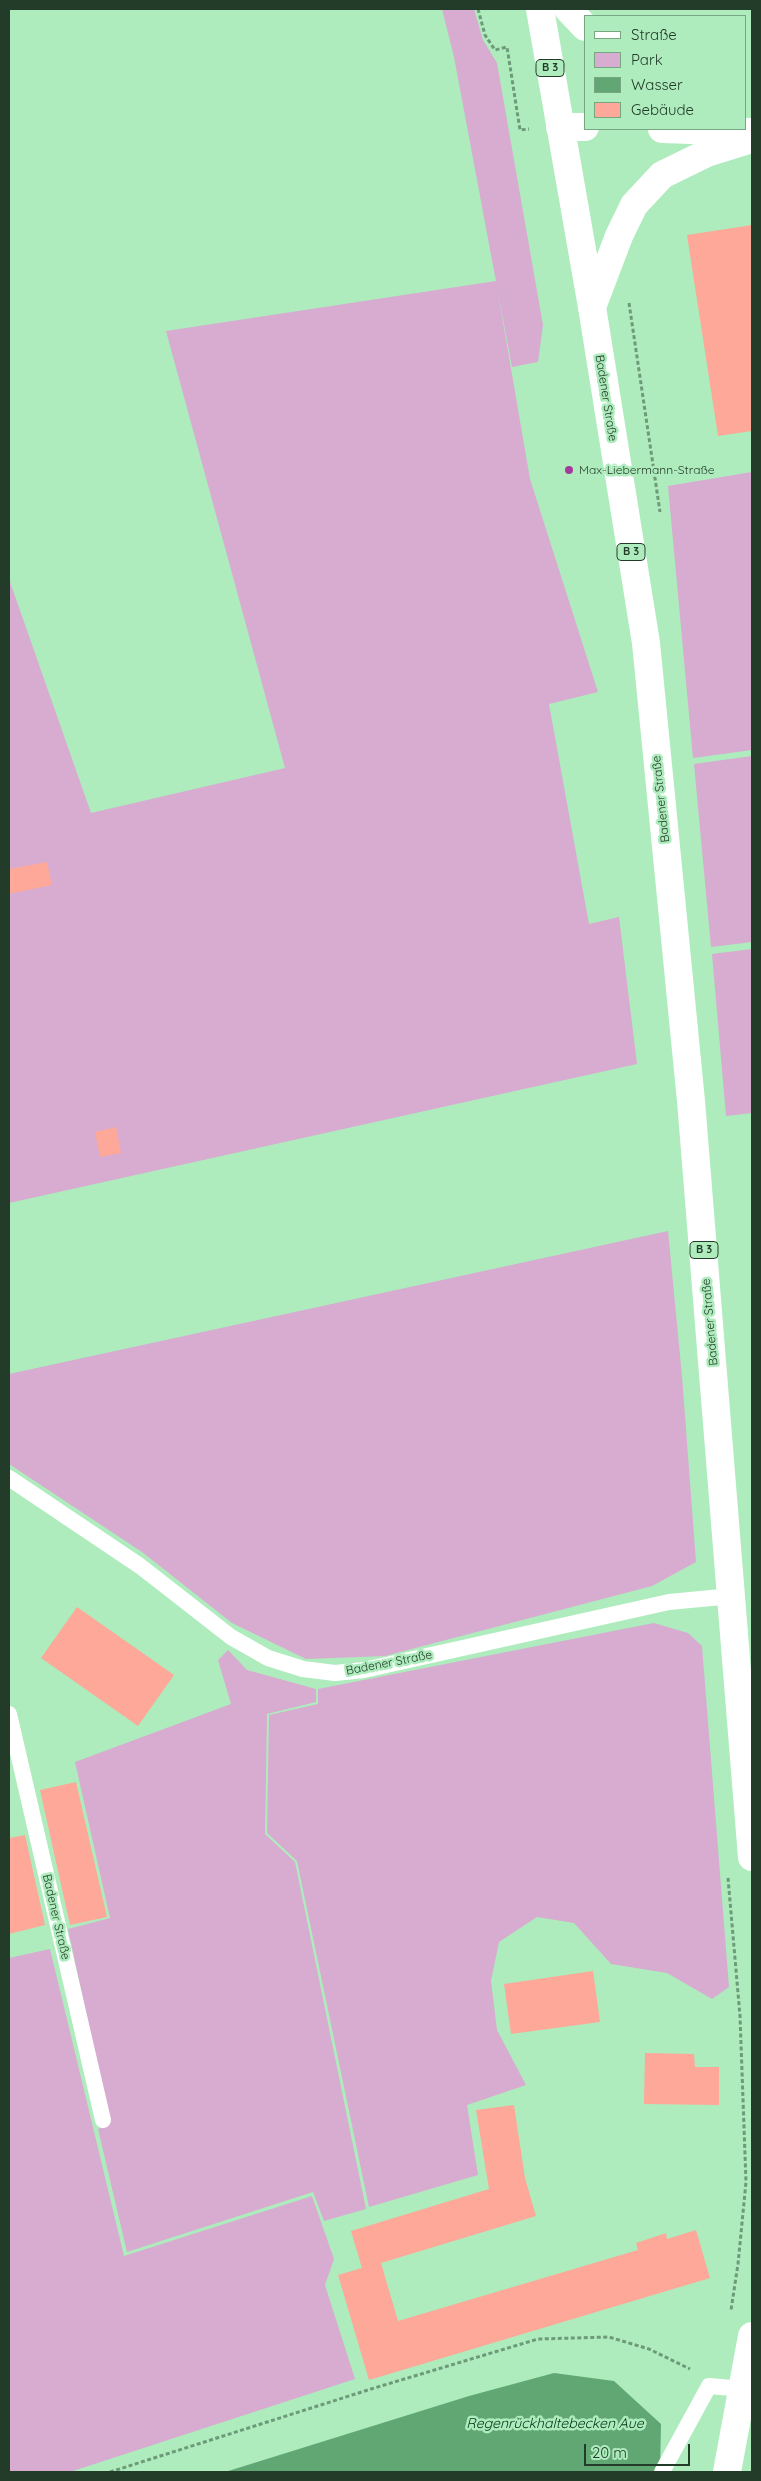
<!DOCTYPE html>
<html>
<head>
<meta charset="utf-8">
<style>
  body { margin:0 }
  #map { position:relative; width:761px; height:2481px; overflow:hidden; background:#aeecbd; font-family:Quicksand,sans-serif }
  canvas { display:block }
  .frame { position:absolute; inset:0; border:10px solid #233c29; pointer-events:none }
  .legend { position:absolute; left:584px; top:15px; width:162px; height:115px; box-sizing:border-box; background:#aeecbd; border:1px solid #76a682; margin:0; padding:6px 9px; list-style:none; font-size:15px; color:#233c29 }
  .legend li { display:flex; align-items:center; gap:10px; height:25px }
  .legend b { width:25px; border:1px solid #76a682 }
  .scale { position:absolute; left:584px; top:2444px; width:106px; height:22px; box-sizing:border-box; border:2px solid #233c29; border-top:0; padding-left:6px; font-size:15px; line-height:18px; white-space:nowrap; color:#233c29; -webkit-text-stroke:4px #aeecbd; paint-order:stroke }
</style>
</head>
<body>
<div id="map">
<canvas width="761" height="2481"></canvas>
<div class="frame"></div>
<ul class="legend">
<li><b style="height:6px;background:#fff"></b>Straße</li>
<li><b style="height:14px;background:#d8abd1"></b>Park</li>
<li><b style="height:14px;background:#61a774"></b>Wasser</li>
<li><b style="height:14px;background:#fda898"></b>Gebäude</li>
</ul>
<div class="scale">20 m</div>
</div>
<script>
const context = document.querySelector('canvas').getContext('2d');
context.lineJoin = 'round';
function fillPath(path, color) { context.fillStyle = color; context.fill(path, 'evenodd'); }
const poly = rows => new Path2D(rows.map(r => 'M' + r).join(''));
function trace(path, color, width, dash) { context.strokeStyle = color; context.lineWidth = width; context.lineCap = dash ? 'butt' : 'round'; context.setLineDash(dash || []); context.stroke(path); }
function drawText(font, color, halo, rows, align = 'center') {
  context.font = font + ' Quicksand,sans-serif'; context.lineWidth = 5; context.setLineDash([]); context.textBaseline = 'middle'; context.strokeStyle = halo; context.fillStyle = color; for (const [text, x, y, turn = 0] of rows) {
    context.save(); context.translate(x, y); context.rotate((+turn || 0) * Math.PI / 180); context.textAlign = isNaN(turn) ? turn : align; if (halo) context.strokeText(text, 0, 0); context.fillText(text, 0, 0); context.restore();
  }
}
fillPath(poly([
  [442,9,474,9,483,40,497,63,543,325,538,362,512,367,454,57],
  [496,281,530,479,598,692,549,704,589,924,619,917,637,1064,9,1203,9,579,91,813,285,768,166,331],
  [752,472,752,750,693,758,668,486],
  [752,756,752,942,711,947,694,764],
  [752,949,752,1113,726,1116,712,954],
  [668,1231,682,1376,696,1562,652,1586,385,1656,306,1659,232,1623,142,1552,9,1464,9,1374],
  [654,1623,688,1633,702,1646,729,1987,712,1999,667,1973,611,1964,574,1923,537,1917,499,1942,491,1981,497,2030,526,2085,467,2105,478,2175,369,2207,297,1861,267,1833,269,1715,318,1704,318,1689],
  [228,1650,247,1670,316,1689,316,1702,267,1714,265,1834,295,1862,366,2209,324,2221,313,2192,127,2252,98,2129,110,2124,68,1929,110,1918,75,1762,231,1704,218,1660],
  [50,1949,124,2256,312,2196,334,2259,325,2285,355,2379,70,2472,9,2472,9,1958]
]), '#d8abd1');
fillPath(poly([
  [554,2373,614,2381,661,2424,660,2472,225,2472,469,2396]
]), '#61a774');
fillPath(poly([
  [752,225,752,431,718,436,687,235],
  [47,862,52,885,9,894,9,869],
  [116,1127,121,1153,100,1157,95,1132],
  [77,1607,174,1675,138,1726,41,1658],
  [76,1782,107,1917,70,1925,40,1790],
  [25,1835,45,1925,9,1934,9,1838],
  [593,1971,600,2022,511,2034,504,1984],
  [645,2053,694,2054,695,2067,719,2067,719,2105,644,2104],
  [514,2105,525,2178,536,2216,381,2263,398,2321,638,2250,636,2243,666,2233,667,2239,696,2230,710,2278,369,2380,338,2275,362,2268,351,2231,489,2189,476,2110]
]), '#fda898');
trace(poly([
  [478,9,485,35,495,50,507,47,520,130,529,129],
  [629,303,660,512],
  [728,1878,740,2016,746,2182,738,2264,731,2310],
  [110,2472,371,2389,538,2339,609,2337,649,2349,690,2369]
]), '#6d9a78', 3, [4, 2.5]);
trace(poly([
  [9,1478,140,1566,231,1637,268,1658,303,1669,335,1673,364,1670,669,1602,732,1596],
  [9,1714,103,2120],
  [662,2472,709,2386,744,2389]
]), '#fff', 16);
trace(poly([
  [568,9,585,27],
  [560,127,585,127],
  [662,129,750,132],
  [592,307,619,236,634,205,662,175,707,153,752,139]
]), '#fff', 28);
trace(poly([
  [540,9,592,307,646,643,691,1101,752,1857],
  [727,2472,752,2336]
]), '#fff', 28);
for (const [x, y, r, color] of [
  [569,470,5,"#a43a9b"]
]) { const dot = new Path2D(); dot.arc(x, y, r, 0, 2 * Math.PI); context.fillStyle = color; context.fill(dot); trace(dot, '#aeecbd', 2); }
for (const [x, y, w] of [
  [550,68,28],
  [631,552,28],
  [704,1250,28]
]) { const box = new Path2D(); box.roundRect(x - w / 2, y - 8.5, w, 17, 4); context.fillStyle = '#aeecbd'; context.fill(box); trace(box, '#233c29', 1); }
drawText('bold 11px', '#233c29', null, [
  ["B 3",550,68],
  ["B 3",631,552],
  ["B 3",704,1250]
]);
drawText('12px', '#233c29', '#aeecbd', [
  ["Badener Straße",606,398,81],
  ["Badener Straße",661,799,-96],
  ["Badener Straße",710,1322,-95],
  ["Badener Straße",389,1663,-11],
  ["Badener Straße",56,1917,77]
]);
drawText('12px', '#233c29', '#aeecbd', [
  ["Max-Liebermann-Straße",579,470]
], 'left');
drawText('italic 14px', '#003615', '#aeecbd', [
  ["Regenrückhaltebecken Aue",555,2424]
]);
</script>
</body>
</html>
